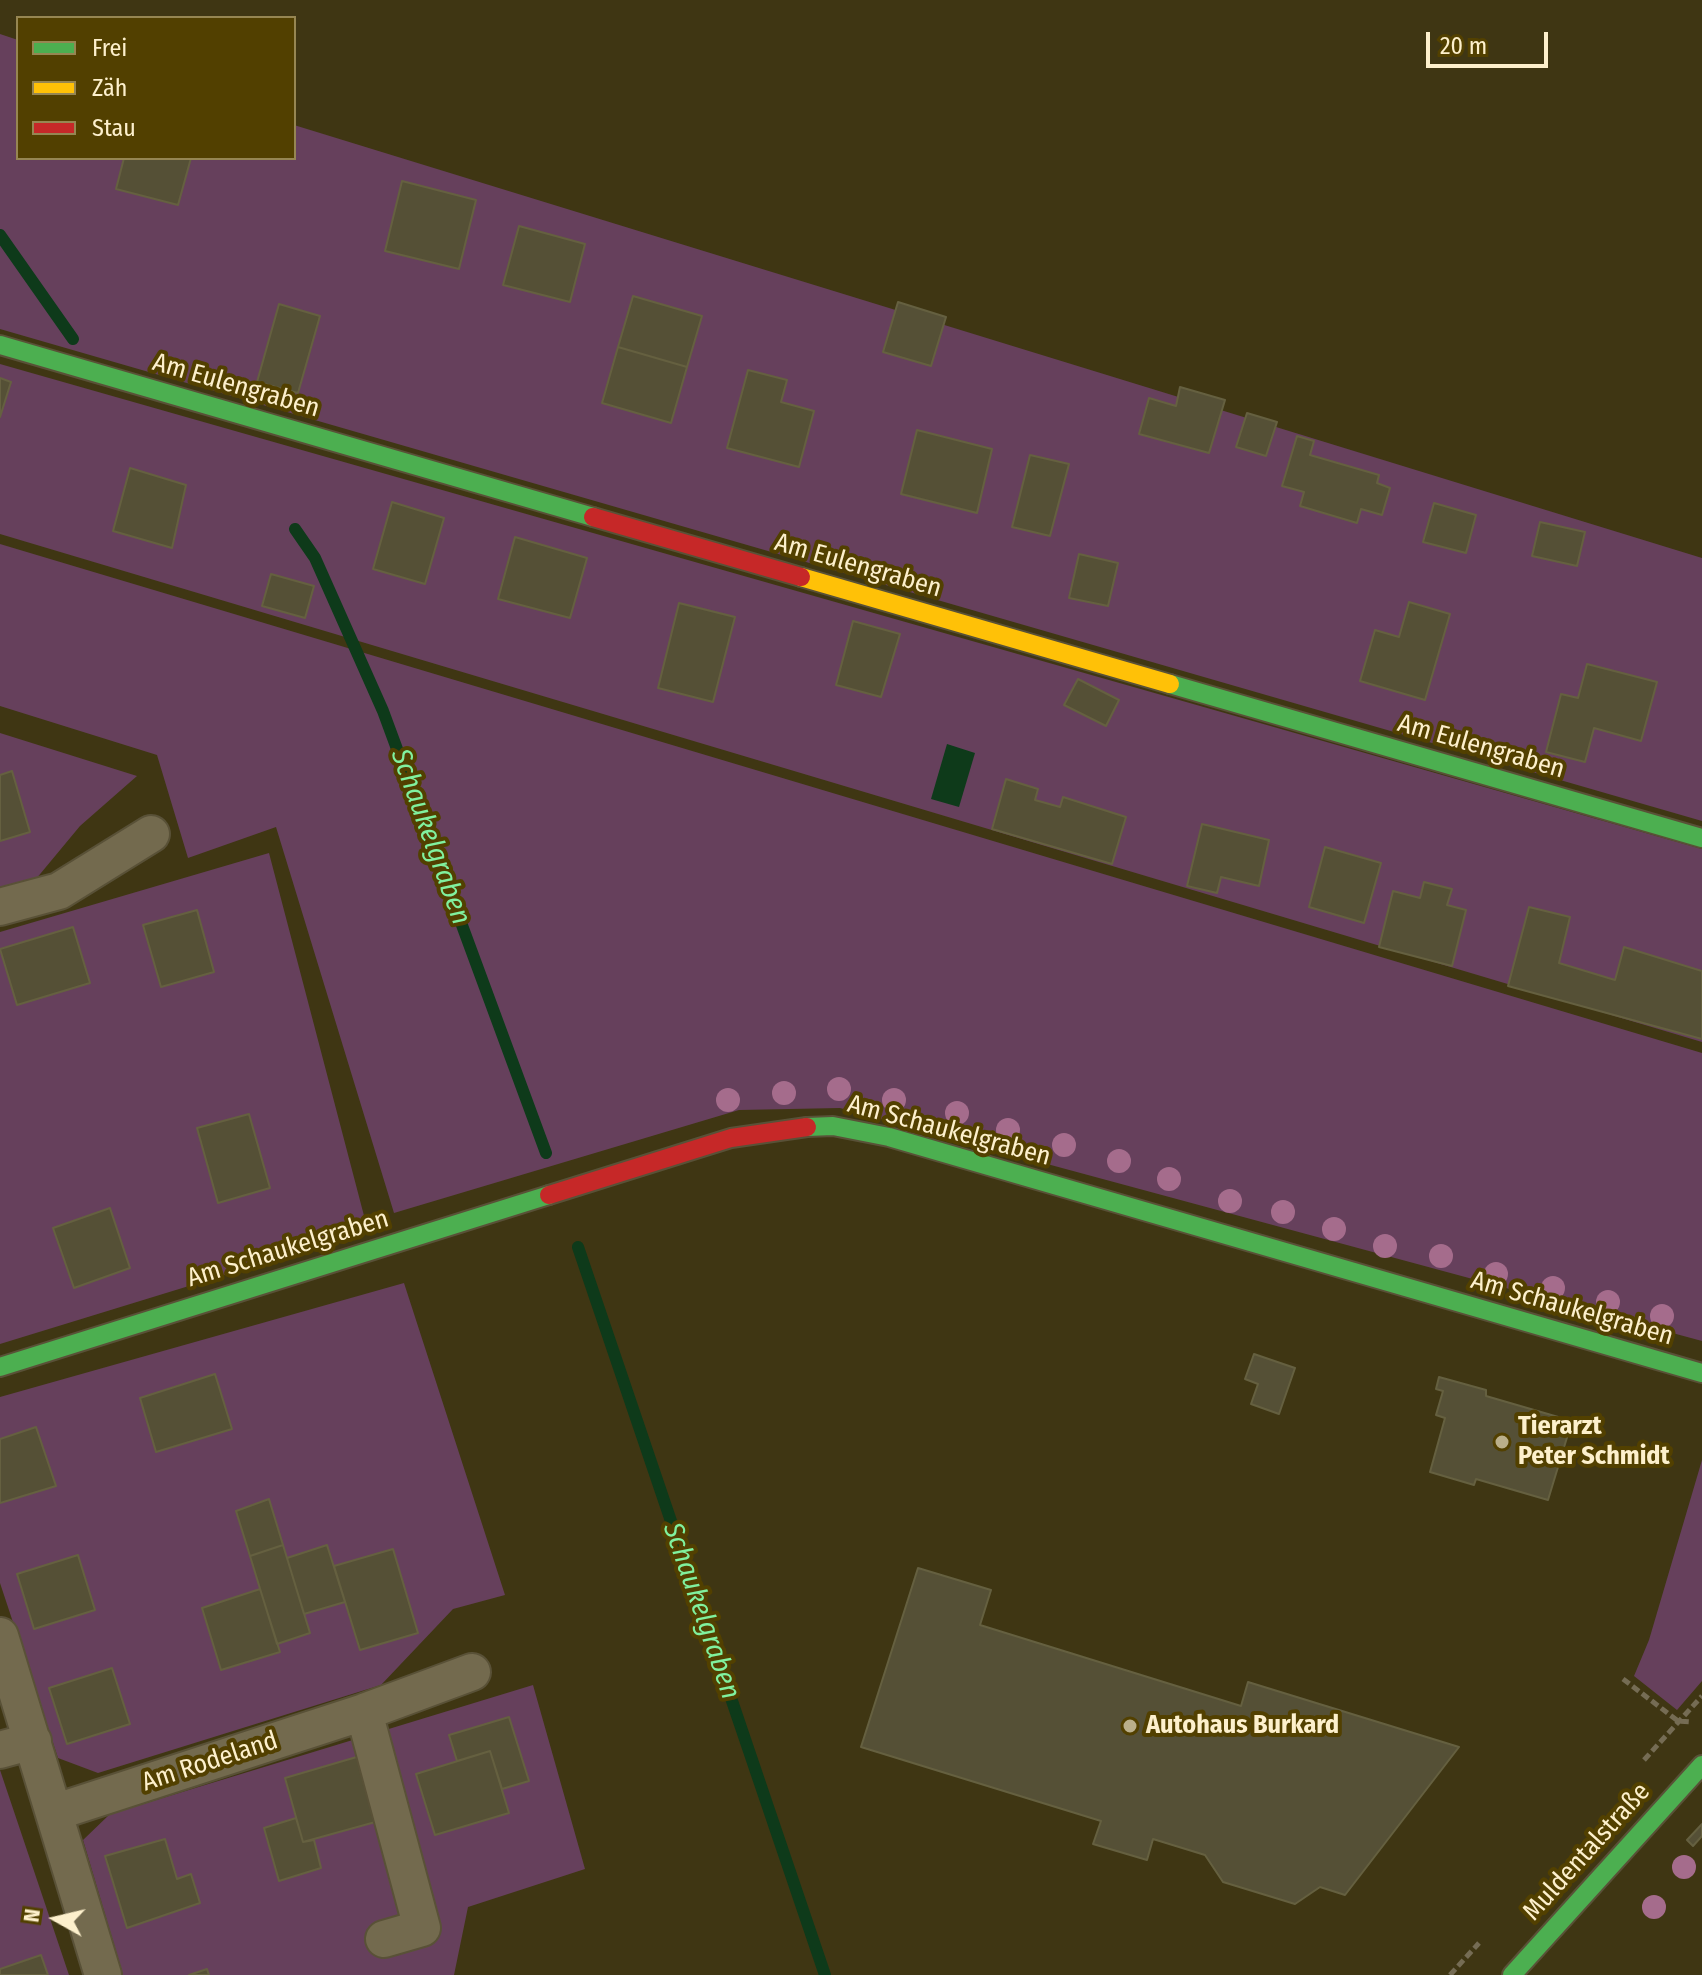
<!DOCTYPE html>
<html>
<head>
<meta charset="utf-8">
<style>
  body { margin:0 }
  #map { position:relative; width:1702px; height:1975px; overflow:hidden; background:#3f3613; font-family:"Fira Sans Condensed",sans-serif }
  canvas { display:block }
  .legend { position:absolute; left:16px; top:16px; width:280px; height:144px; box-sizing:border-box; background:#524000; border:2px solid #968652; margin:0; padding:10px 14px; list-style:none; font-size:24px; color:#fdf0cc }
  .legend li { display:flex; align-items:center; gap:16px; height:40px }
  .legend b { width:40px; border:2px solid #968652 }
  .north { position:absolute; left:16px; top:1879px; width:80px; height:80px; -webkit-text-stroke:6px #524000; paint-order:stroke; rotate:278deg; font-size:22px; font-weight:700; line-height:32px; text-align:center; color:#fdf0cc }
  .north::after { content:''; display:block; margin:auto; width:28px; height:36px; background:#fdf0cc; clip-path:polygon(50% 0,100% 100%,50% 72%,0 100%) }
  .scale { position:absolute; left:1426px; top:32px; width:122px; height:36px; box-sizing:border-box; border:4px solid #fdf0cc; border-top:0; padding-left:10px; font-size:24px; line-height:28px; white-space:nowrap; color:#fdf0cc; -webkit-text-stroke:6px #524000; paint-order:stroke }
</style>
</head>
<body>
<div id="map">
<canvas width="1702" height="1975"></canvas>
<ul class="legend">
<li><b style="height:10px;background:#4caf50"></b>Frei</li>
<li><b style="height:10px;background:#ffc107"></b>Zäh</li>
<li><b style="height:10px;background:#c62828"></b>Stau</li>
</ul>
<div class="north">N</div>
<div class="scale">20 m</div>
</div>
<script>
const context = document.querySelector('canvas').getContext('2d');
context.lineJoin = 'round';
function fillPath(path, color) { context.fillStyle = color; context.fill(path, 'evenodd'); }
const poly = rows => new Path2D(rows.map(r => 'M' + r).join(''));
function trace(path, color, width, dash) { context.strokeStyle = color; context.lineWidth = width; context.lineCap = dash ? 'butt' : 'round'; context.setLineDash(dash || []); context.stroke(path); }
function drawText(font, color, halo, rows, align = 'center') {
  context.font = font + ' "Fira Sans Condensed",sans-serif'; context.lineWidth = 8; context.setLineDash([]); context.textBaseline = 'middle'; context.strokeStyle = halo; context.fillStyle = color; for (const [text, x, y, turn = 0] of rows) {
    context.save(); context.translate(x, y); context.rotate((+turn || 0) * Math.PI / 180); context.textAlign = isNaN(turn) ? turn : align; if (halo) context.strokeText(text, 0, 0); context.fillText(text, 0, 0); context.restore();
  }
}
fillPath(poly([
  [0,34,18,40,18,158,294,158,294,125,1702,558,1702,821,0,329],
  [0,364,1702,849,1702,1042,0,534],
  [0,544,1702,1053,1702,1341,840,1108,739,1110,394,1213,276,827,188,858,157,755,0,706],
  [0,733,137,776,80,826,31,885,0,893],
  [269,853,368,1231,0,1344,0,932],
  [404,1283,505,1595,453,1609,381,1685,98,1773,58,1758,0,1583,0,1397],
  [1702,1460,1702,1681,1677,1710,1634,1676,1649,1640],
  [533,1685,585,1869,468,1907,454,1975,123,1975,83,1840,110,1814],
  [0,1770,69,1975,0,1975]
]), '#66405c');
fillPath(poly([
  [947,744,975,753,959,807,931,799]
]), '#0e3a1a');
trace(poly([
  [0,235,73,339],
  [295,529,315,558,383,711,546,1153],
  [578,1247,825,1975]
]), '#0e3a1a', 12);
const building = poly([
  [124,158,191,158,178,205,116,189,124,158],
  [402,181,476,200,459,269,385,251,402,181],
  [519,226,585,244,570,302,503,285,519,226],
  [633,296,702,316,687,367,618,347,633,296],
  [898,302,946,317,931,366,883,352,898,302],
  [279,304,320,316,298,393,257,382,279,304],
  [618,347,687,367,671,423,602,403,618,347],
  [748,370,787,380,781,402,814,411,799,467,727,448,748,370],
  [0,378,11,382,0,417,0,378],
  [1180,387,1225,400,1209,453,1139,434,1149,398,1176,406,1180,387],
  [1247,413,1277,422,1266,456,1236,447,1247,413],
  [917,430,992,449,977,513,901,494,917,430],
  [1297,436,1314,441,1310,455,1379,475,1377,483,1390,488,1382,515,1361,509,1357,523,1300,506,1304,492,1282,486,1297,436],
  [1030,455,1069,464,1050,536,1012,527,1030,455],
  [130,468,186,485,172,548,113,531,130,468],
  [392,502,444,518,425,584,373,569,392,502],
  [1434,503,1476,515,1466,553,1423,542,1434,503],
  [1540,522,1585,532,1577,566,1532,556,1540,522],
  [515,537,587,558,570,618,498,599,515,537],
  [1079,554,1118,563,1108,606,1069,598,1079,554],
  [271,574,314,586,305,618,262,606,271,574],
  [1409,602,1450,614,1425,700,1360,681,1375,630,1399,637,1409,602],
  [679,603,735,617,713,702,658,688,679,603],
  [853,621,900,634,881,697,836,685,853,621],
  [1587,664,1657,682,1641,741,1594,728,1585,762,1546,752,1561,694,1578,698,1587,664],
  [1078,679,1119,700,1106,726,1064,705,1078,679],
  [12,771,30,832,0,841,0,775,12,771],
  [1006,779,1038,789,1035,800,1060,807,1063,797,1126,817,1112,864,992,829,1006,779],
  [1202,824,1269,840,1259,886,1221,877,1217,893,1187,886,1202,824],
  [1325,847,1381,863,1364,923,1309,907,1325,847],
  [1424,882,1452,889,1447,905,1466,910,1452,966,1379,947,1393,891,1420,898,1424,882],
  [1529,907,1570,917,1559,963,1615,980,1624,947,1702,971,1702,1039,1508,986,1529,907],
  [197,910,214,972,161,987,143,925,197,910],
  [73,927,90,983,17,1005,0,949,73,927],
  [249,1114,270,1188,218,1203,197,1128,249,1114],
  [110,1208,130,1268,74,1288,53,1228,110,1208],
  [1254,1354,1295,1368,1279,1414,1251,1404,1258,1384,1245,1379,1254,1354],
  [215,1374,232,1429,156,1452,140,1398,215,1374],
  [1439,1377,1486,1390,1486,1396,1572,1421,1548,1500,1476,1479,1474,1485,1430,1472,1445,1418,1436,1415,1443,1391,1436,1389,1439,1377],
  [36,1427,56,1486,0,1503,0,1439,36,1427],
  [269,1499,283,1545,250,1556,236,1511,269,1499],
  [283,1545,310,1633,277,1644,250,1556,283,1545],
  [327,1545,345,1602,304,1614,287,1558,327,1545],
  [393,1549,418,1633,360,1650,334,1566,393,1549],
  [78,1555,95,1610,34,1629,17,1574,78,1555],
  [918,1568,991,1590,980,1625,1241,1706,1248,1682,1459,1747,1345,1895,1320,1887,1295,1904,1223,1882,1205,1855,1153,1839,1147,1860,1093,1844,1101,1821,861,1747,918,1568],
  [260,1589,280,1652,221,1670,202,1608,260,1589],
  [112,1668,130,1724,67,1744,49,1688,112,1668],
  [509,1717,529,1781,502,1789,490,1751,457,1761,449,1735,509,1717],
  [490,1751,509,1813,435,1835,416,1774,490,1751],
  [360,1756,379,1821,303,1842,285,1778,360,1756],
  [296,1818,303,1842,314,1840,321,1868,279,1881,264,1828,296,1818],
  [1702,1824,1702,1836,1693,1846,1687,1840,1702,1824],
  [165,1839,177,1879,191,1874,200,1903,127,1928,105,1856,165,1839],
  [41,1955,48,1975,0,1975,0,1969,41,1955],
  [207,1969,209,1975,189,1975,207,1969]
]);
fillPath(building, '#555036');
trace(building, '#656040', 2);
const street = poly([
  [0,907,59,891,151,834],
  [0,1636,103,1975],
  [364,1712,422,1928,384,1939],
  [0,1750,33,1741],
  [56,1812,364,1712,472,1672]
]);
const fast = poly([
  [0,345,593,517],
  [1170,684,1702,838],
  [807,1127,833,1126,889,1137,1702,1373],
  [0,1367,549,1195],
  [1512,1975,1702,1765]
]);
const slow = poly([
  [801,577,1170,684]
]);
const jam = poly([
  [593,517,801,577],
  [549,1195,731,1138,807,1127]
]);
trace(street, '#595137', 40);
trace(fast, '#595137', 22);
trace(slow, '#595137', 22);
trace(jam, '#595137', 22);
trace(poly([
  [1623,1679,1678,1721,1692,1722],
  [1644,1760,1702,1696],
  [1450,1975,1479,1943]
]), '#756c54', 5, [8, 4]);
trace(street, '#736a4e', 36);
trace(fast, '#4caf50', 18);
trace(slow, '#ffc107', 18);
trace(jam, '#c62828', 18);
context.fillStyle = '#a56c8c';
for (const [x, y] of [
  [839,1089],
  [784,1093],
  [728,1100],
  [894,1100],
  [957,1113],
  [1008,1130],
  [1064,1145],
  [1119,1161],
  [1169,1179],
  [1230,1201],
  [1283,1212],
  [1334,1229],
  [1385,1246],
  [1441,1256],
  [1496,1274],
  [1553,1288],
  [1608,1302],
  [1662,1316],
  [1684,1867],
  [1654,1907]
]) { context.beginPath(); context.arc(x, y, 12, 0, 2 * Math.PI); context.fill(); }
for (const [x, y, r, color] of [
  [1502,1442,8,"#baaf8b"],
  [1130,1726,8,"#baaf8b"]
]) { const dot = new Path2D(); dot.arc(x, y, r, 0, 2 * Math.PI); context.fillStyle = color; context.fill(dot); trace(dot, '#524000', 3); }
drawText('26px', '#fdf0cc', '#524000', [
  ["Am Eulengraben",236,386,16],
  ["Am Eulengraben",858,566,16],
  ["Am Eulengraben",1481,747,16],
  ["Am Schaukelgraben",949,1131,15],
  ["Am Schaukelgraben",288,1249,-17],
  ["Am Schaukelgraben",1572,1309,16],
  ["Am Rodeland",210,1762,-18],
  ["Muldentalstraße",1587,1852,-48]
]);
drawText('bold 26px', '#fdf0cc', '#524000', [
  ["Tierarzt",1518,1427],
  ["Peter Schmidt",1518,1457],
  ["Autohaus Burkard",1146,1726]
], 'left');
drawText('italic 28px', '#80f19e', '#524000', [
  ["Schaukelgraben",430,837,70],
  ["Schaukelgraben",701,1611,71]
]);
</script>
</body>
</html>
